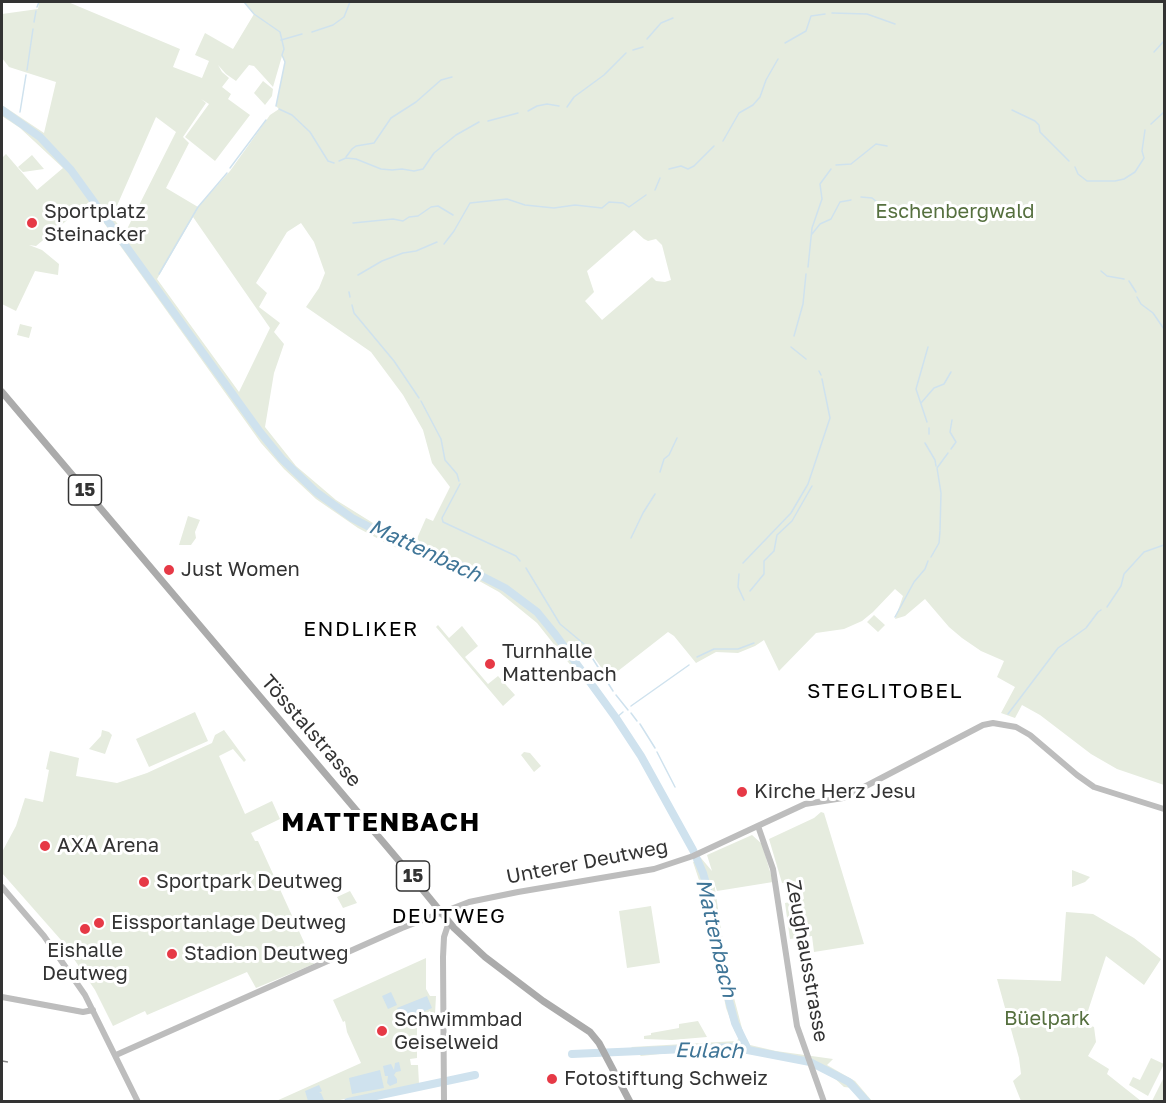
<!DOCTYPE html>
<html>
<head>
<meta charset="utf-8">
<style>
  body { margin:0 }
  #map { position:relative; width:1166px; height:1103px; overflow:hidden; background:#fff; font-family:"Golos Text",sans-serif }
  canvas { display:block }
  .frame { position:absolute; inset:0; border:3px solid #333; pointer-events:none }
</style>
</head>
<body>
<div id="map">
<canvas width="1166" height="1103"></canvas>
<div class="frame"></div>
</div>
<script>
const context = document.querySelector('canvas').getContext('2d');
context.lineJoin = 'round';
function fillPath(path, color) { context.fillStyle = color; context.fill(path, 'evenodd'); }
const poly = rows => new Path2D(rows.map(r => 'M' + r).join(''));
function trace(path, color, width, dash) { context.strokeStyle = color; context.lineWidth = width; context.lineCap = dash ? 'butt' : 'round'; context.setLineDash(dash || []); context.stroke(path); }
function drawText(font, color, halo, rows, align = 'center') {
  context.font = font + ' "Golos Text",sans-serif'; context.lineWidth = 6; context.setLineDash([]); context.textBaseline = 'middle'; context.strokeStyle = halo; context.fillStyle = color; for (const [text, x, y, turn = 0] of rows) {
    context.save(); context.translate(x, y); context.rotate((+turn || 0) * Math.PI / 180); context.textAlign = isNaN(turn) ? turn : align; if (halo) context.strokeText(text, 0, 0); context.fillText(text, 0, 0); context.restore();
  }
}
fillPath(poly([
  [39,2,68,2,180,49,173,67,202,78,209,61,195,55,205,33,233,49,254,14,244,2,1164,2,1164,785,1117,769,1091,754,1040,715,1022,705,1015,718,1001,713,1015,687,997,677,1004,661,981,651,962,638,949,627,925,599,905,616,895,619,903,596,895,589,873,612,862,621,844,629,816,633,779,671,764,640,755,646,738,653,716,652,696,663,674,636,668,632,609,678,585,645,583,656,572,667,537,623,499,592,481,582,390,545,358,528,316,499,284,469,261,443,89,202,36,246,29,245,42,250,59,264,58,275,35,271,16,311,2,304,2,158,6,154,37,190,63,168,20,128,2,116,2,105,44,133,56,82,9,67,2,58,2,14,38,9],
  [282,56,285,62,276,106,279,109,270,115,230,171,198,207,166,188,189,143,183,137,206,103,201,99,209,104,185,137,215,161,250,115,228,99,231,94,222,87,229,78,222,72,218,65,226,74,236,81,249,65,254,66,273,87],
  [156,117,176,132,125,233,112,217],
  [193,217,270,328,239,392,157,279],
  [301,223,314,242,325,273,319,288,306,307,371,352,403,395,423,430,432,463,450,487,433,521,426,518,415,543,381,528,336,500,296,466,265,427,274,373,284,344,274,332,280,323,259,307,267,293,256,283,287,232],
  [634,230,644,239,648,241,656,239,662,245,671,280,665,282,656,281,652,277,602,320,585,301,594,292,587,271],
  [263,81,273,89,272,96,265,105,254,93],
  [32,155,44,169,23,172,18,167],
  [20,324,32,327,29,338,17,335],
  [188,516,200,520,195,532,196,538,191,545,179,545],
  [874,615,885,625,878,632,867,622],
  [438,625,449,638,462,626,478,646,465,657,488,684,498,676,515,695,503,706,436,627],
  [195,712,208,741,149,767,136,739],
  [102,730,109,732,112,735,105,754,89,749,101,736],
  [224,730,246,760,244,762,233,749,219,756,245,814,272,801,280,819,251,833,255,841,258,841,314,964,256,988,247,972,147,1015,145,1011,113,1026,95,990,61,940,2,873,2,852,16,826,25,798,43,802,49,770,46,769,50,751,79,758,76,776,117,783,147,773,212,743,215,735],
  [524,752,530,753,541,766,534,772,521,755],
  [821,812,824,813,864,944,814,952,812,936,790,939,785,903,804,899,801,881,782,883,769,839,814,818],
  [752,835,762,844,773,882,717,891,714,882,728,975,743,1032,735,1032,726,1008,704,895,693,862,701,858,712,871,707,855],
  [1072,870,1090,877,1085,882,1072,887],
  [350,891,357,903,343,908,337,897],
  [651,906,660,963,627,968,619,911],
  [1066,912,1093,914,1134,938,1161,959,1144,985,1106,956,1084,1023,1094,1027,1096,1042,1088,1056,1109,1069,1107,1074,1141,1101,1021,1101,1013,1081,1021,1074,1019,1058,997,979,1061,981],
  [426,958,426,989,430,996,436,996,435,1014,432,1015,430,1011,417,1018,417,1058,410,1059,411,1065,418,1065,419,1084,335,1101,274,1102,361,1063,347,1032,345,1021,343,1022,333,1000],
  [698,1021,707,1037,672,1040,644,1039,644,1036,651,1035,651,1033,679,1028,679,1024],
  [738,1039,747,1039,750,1045,776,1051,833,1059,827,1065,855,1081,872,1101,862,1101,853,1088,844,1087,832,1076,810,1064,739,1052,688,1051,641,1056,631,1047,737,1041],
  [1151,1058,1164,1064,1148,1096,1129,1085,1133,1077,1140,1080],
  [1164,1077,1164,1101,1152,1101]
]), '#e6ecdf');
fillPath(poly([
  [391,992,397,1005,388,1009,382,996],
  [427,996,432,1008,402,1021,397,1008],
  [399,1062,401,1071,396,1072,394,1075,397,1079,397,1083,390,1086,387,1083,388,1076,385,1076,383,1066,391,1064,394,1070,395,1063],
  [380,1070,384,1088,352,1094,349,1078],
  [319,1085,322,1091,319,1093,321,1093,324,1100,308,1101,305,1091]
]), '#cfe2ee');
trace(poly([
  [244,2,254,14,280,32,284,49,282,55,285,62,276,106],
  [37,7,39,2],
  [832,13,867,14,895,24],
  [34,22,36,11],
  [312,32,333,25,344,17,350,2],
  [647,39,661,23,673,18],
  [281,40,302,34],
  [785,43,806,31,811,16,825,14],
  [633,50,643,47],
  [1154,52,1164,41],
  [27,70,33,29],
  [567,107,574,97,604,75,626,53],
  [279,109,292,115,310,132,328,161,334,163],
  [1012,110,1035,121,1039,125,1040,132,1069,161],
  [528,111,537,106,547,104,559,106],
  [20,112,26,75],
  [488,121,518,113],
  [1151,124,1164,112],
  [723,141,739,113,753,105,760,97,766,80,778,59],
  [346,157,352,149,356,146,374,143,391,118,416,102,441,80,452,77],
  [339,161,346,158,356,159,381,169,392,170,402,169,414,171,423,169,434,153,456,135,479,122],
  [836,165,851,164,876,144,887,146],
  [1075,167,1078,174,1087,181,1115,181,1124,179,1135,172,1144,158,1142,151,1145,130],
  [230,168,266,120],
  [669,169,681,166,688,169,694,166,714,146],
  [655,190,660,178],
  [861,197,872,198,877,202,894,207],
  [353,223,393,219,403,221,409,217,418,216,431,207,438,206,453,215],
  [812,234,820,224,831,219,840,202,851,200],
  [444,244,454,231,470,203,507,199,525,205,554,208,575,205,602,208,609,202,623,203,629,207,646,195],
  [808,267,812,228,822,199,820,184,831,169],
  [1101,271,1107,276,1124,279],
  [159,274,198,207,227,173],
  [358,275,382,261,403,253,416,251,437,242],
  [1129,281,1136,292],
  [153,284,154,282],
  [349,292,350,297],
  [1137,297,1141,304,1153,313,1164,329],
  [352,305,354,313,394,361,419,398],
  [794,336,803,304,806,274],
  [791,347,806,359],
  [819,371,821,375],
  [421,401,441,439,445,460,457,474,459,481],
  [921,403,934,388,944,384,951,372],
  [927,422,916,389,928,347],
  [929,428,929,434],
  [925,443,935,460,936,466],
  [951,449,956,442,950,432,952,420],
  [660,472,664,459,669,455,677,438],
  [460,484,442,518,443,522,516,556,520,561],
  [940,530,941,493,937,468,948,453],
  [777,535,792,521,812,486],
  [631,538,643,513,655,494],
  [931,557,939,543,940,531],
  [743,563,791,513,808,484,830,418,822,379],
  [526,568,560,624,584,644],
  [739,574,738,587,744,600],
  [750,591,764,574,764,561,774,551,777,535],
  [1107,607,1121,586,1124,574,1144,552,1164,545],
  [895,617,914,582,925,569,928,561],
  [562,643,562,642],
  [586,648,613,691],
  [697,657,714,649,738,649,754,643],
  [616,695,628,710],
  [631,706,689,665],
  [631,713,637,721],
  [1008,714,1058,648,1086,628,1098,612,1101,610],
  [616,718,623,712],
  [640,724,655,748],
  [657,752,675,787],
  [664,796,665,796]
]), '#cfe2ee', 1.5);
trace(poly([
  [2,110,40,137,71,170,260,432,282,459,316,492,352,518,375,530,402,543,462,566,505,588,537,612,555,634,616,718,641,756,693,850,703,873,709,894,727,993,735,1023,748,1050],
  [572,1054,732,1047,810,1062,849,1082,867,1102],
  [348,1102,475,1075]
]), '#cfe2ee', 8);
trace(poly([
  [758,826,773,869,797,1026,824,1102],
  [2,887,44,936,85,995,138,1102],
  [2,997,83,1012,93,1010],
  [116,1055,402,928,469,902,518,892,654,869,693,856,805,804,843,798,983,725,993,723,1016,727,1030,735,1077,775,1094,787,1164,809],
  [444,1102,443,957,444,937,449,922]
]), '#bdbdbd', 6);
trace(poly([
  [2,392,400,862,454,928,485,957,543,1001,590,1032,599,1043,630,1102]
]), '#ababab', 7);
trace(poly([
  [2,1061,8,1062]
]), '#888', 1.5, [6, 4.5]);
for (const [x, y, r, color] of [
  [32,223,6,"#e63946"],
  [169,570,6,"#e63946"],
  [490,664,6,"#e63946"],
  [742,792,6,"#e63946"],
  [45,846,6,"#e63946"],
  [144,882,6,"#e63946"],
  [99,923,6,"#e63946"],
  [85,929,6,"#e63946"],
  [172,954,6,"#e63946"],
  [382,1031,6,"#e63946"],
  [552,1079,6,"#e63946"]
]) { const dot = new Path2D(); dot.arc(x, y, r, 0, 2 * Math.PI); context.fillStyle = color; context.fill(dot); trace(dot, '#fff', 2); }
for (const [x, y, w] of [
  [85,490,33],
  [413,876,33]
]) { const box = new Path2D(); box.roundRect(x - w / 2, y - 15, w, 30, 4.5); context.fillStyle = '#fff'; context.fill(box); trace(box, '#333', 1.5); }
drawText('bold 18px', '#333', null, [
  ["15",85,490],
  ["15",413,876]
]);
drawText('20px', '#333', '#fff', [
  ["Sportplatz",44,212],
  ["Steinacker",44,235],
  ["Just Women",181,570],
  ["Turnhalle",502,652],
  ["Mattenbach",502,675],
  ["Kirche Herz Jesu",754,792],
  ["AXA Arena",57,846],
  ["Sportpark Deutweg",156,882],
  ["Eissportanlage Deutweg",111,923],
  ["Eishalle",85,951,"center"],
  ["Deutweg",85,974,"center"],
  ["Stadion Deutweg",184,954],
  ["Schwimmbad",394,1020],
  ["Geiselweid",394,1043],
  ["Fotostiftung Schweiz",564,1079]
], 'left');
drawText('20px', '#56703f', '#fff', [
  ["Eschenbergwald",955,212],
  ["Büelpark",1047,1019]
]);
drawText('20px', '#333', '#fff', [
  ["Tösstalstrasse",311,731,49],
  ["Unterer Deutweg",587,862,-11],
  ["Zeughausstrasse",807,961,80]
]);
drawText('italic 21px', '#3f7597', '#fff', [
  ["Mattenbach",425,551,25],
  ["Mattenbach",716,938,77],
  ["Eulach",709,1051,1]
]);
context.letterSpacing = '1.5px';
drawText('21px', '#000', '#fff', [
  ["ENDLIKER",361,629],
  ["STEGLITOBEL",885,691],
  ["DEUTWEG",449,916]
]);
context.letterSpacing = '0px';
context.letterSpacing = '1.5px';
drawText('bold 26px', '#000', '#fff', [
  ["MATTENBACH",381,823]
]);
context.letterSpacing = '0px';
</script>
</body>
</html>
